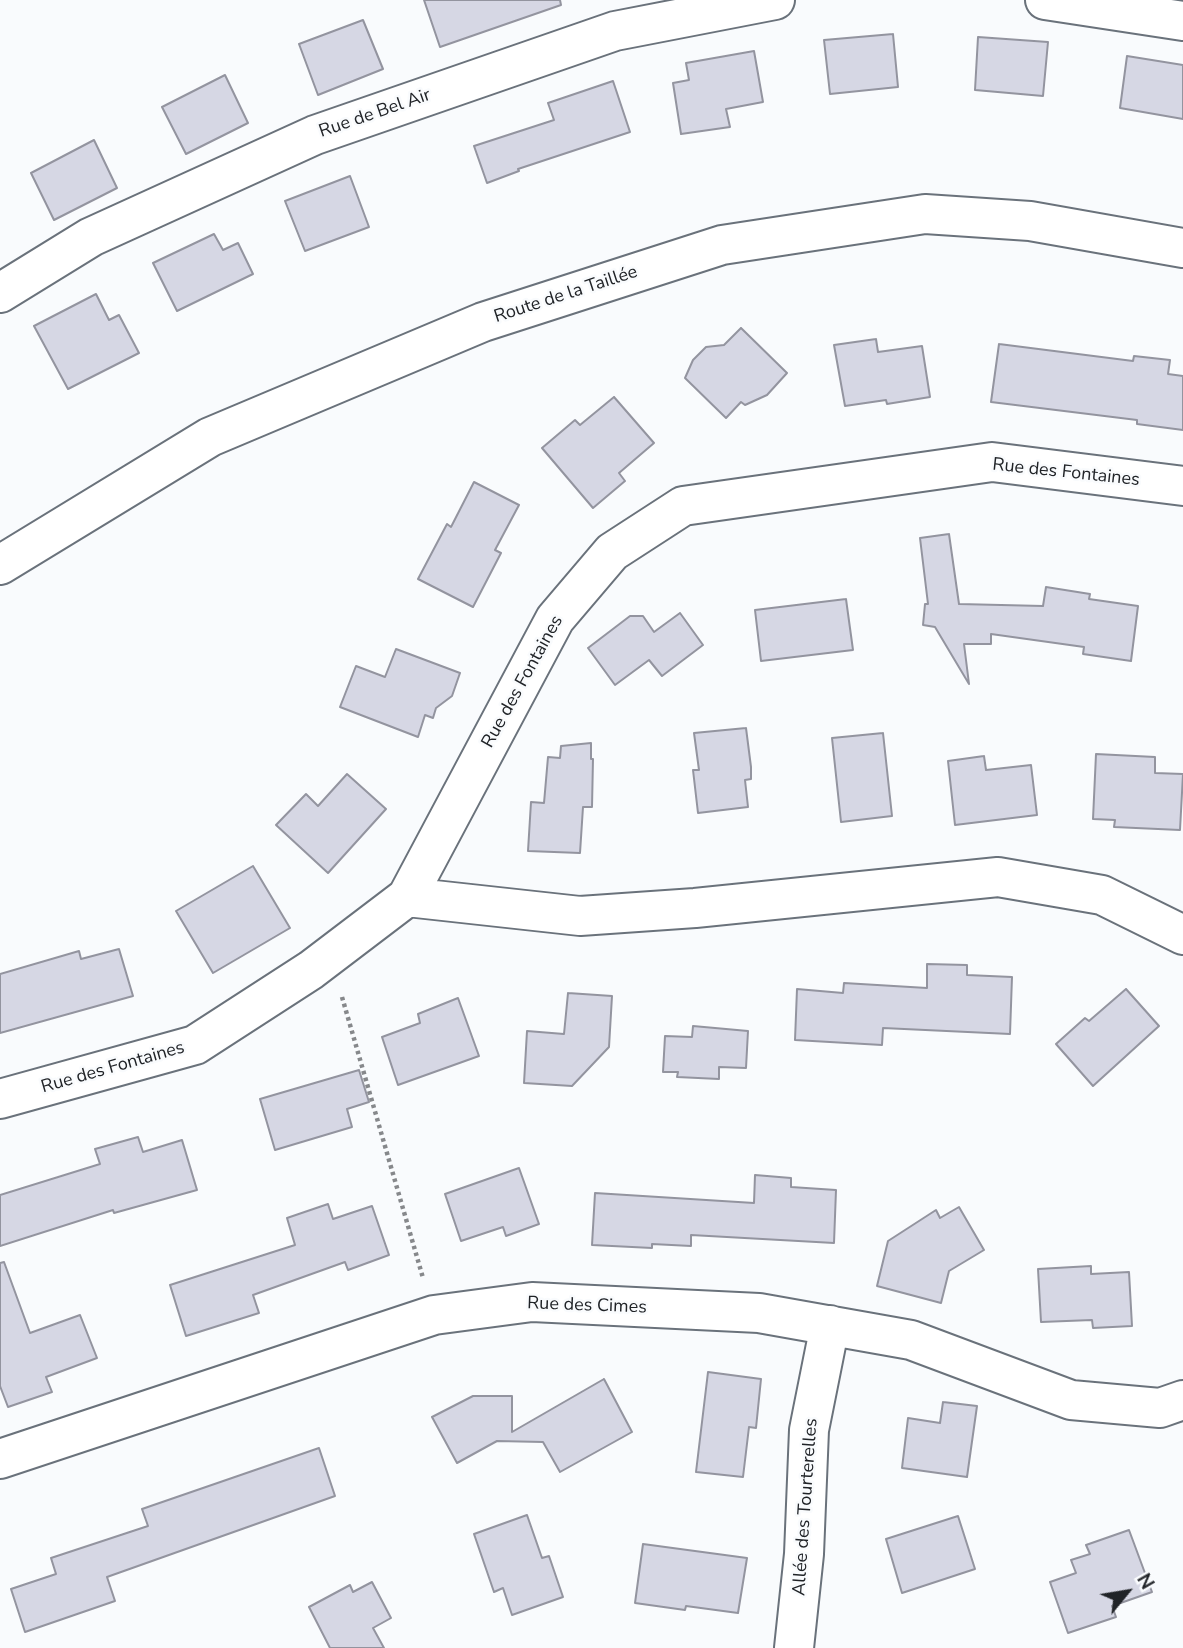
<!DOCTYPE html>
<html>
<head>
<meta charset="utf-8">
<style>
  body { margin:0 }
  #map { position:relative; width:1183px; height:1648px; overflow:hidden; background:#f9fbfd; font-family:"Nunito Sans",sans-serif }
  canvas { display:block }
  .north { position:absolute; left:1092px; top:1557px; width:70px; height:70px; -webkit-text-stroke:5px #f9fbfd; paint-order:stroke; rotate:60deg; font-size:19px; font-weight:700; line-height:28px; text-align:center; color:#202327 }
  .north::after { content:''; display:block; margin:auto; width:24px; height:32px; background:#202327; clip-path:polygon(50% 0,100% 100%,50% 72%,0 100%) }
</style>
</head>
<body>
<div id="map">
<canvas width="1183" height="1648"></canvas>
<div class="north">N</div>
</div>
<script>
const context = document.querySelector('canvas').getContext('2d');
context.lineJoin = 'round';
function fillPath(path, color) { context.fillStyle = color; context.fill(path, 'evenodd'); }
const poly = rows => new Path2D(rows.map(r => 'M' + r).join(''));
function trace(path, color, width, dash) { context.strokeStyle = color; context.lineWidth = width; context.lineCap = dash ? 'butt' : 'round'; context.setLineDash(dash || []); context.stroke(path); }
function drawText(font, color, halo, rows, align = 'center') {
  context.font = font + ' "Nunito Sans",sans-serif'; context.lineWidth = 5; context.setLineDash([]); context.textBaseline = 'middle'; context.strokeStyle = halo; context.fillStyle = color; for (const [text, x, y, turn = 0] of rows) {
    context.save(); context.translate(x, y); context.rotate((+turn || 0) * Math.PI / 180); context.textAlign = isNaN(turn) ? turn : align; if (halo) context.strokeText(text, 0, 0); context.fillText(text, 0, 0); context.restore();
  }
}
const building = poly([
  [424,0,560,0,561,5,440,47,424,0],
  [363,20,383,69,318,95,299,44,363,20],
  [893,34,898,87,830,94,824,40,893,34],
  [978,37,1048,42,1043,96,975,90,978,37],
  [754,51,763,102,726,109,730,127,681,134,673,83,689,80,686,63,754,51],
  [1127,56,1183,65,1183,119,1120,108,1127,56],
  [225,75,248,123,186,154,162,107,225,75],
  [613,81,630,132,518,169,519,171,487,183,474,146,554,120,548,103,613,81],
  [94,140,117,188,54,220,31,173,94,140],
  [350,176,369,227,305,251,285,201,350,176],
  [214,234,223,250,238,243,253,274,177,311,153,263,214,234],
  [96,294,109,320,119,315,139,353,68,389,34,326,96,294],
  [741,328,787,373,767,395,745,405,741,402,726,418,685,378,693,360,706,347,724,345,741,328],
  [876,339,878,352,922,346,930,397,887,404,886,400,845,406,834,345,876,339],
  [999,344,1133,361,1134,356,1170,360,1168,374,1183,376,1183,430,1137,424,1137,420,991,402,999,344],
  [614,397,654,443,619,473,625,481,593,508,542,448,575,420,580,425,614,397],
  [474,482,519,505,495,550,501,553,473,607,418,579,447,524,451,527,474,482],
  [949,534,959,604,1043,606,1046,587,1090,594,1089,599,1138,606,1131,661,1083,654,1084,647,991,634,991,644,964,644,969,684,935,627,923,625,925,604,928,604,920,538,949,534],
  [846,599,853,650,761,661,755,610,846,599],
  [680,613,703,645,662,676,649,660,615,685,588,648,630,616,643,616,654,632,680,613],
  [396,649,460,673,452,696,436,708,433,718,425,715,418,737,340,707,356,666,385,677,396,649],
  [746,728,751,767,751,779,745,780,748,807,698,813,693,770,699,770,694,733,746,728],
  [883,733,892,816,841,822,832,738,883,733],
  [591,743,591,759,593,759,592,807,583,807,580,853,528,851,531,802,544,803,548,757,560,758,561,746,591,743],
  [1096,754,1155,757,1155,773,1183,774,1180,830,1114,827,1115,820,1093,819,1096,754],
  [984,756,986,770,1031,765,1037,815,955,825,948,761,984,756],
  [347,774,386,809,328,873,276,825,306,794,318,806,347,774],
  [253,866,290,928,213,973,176,911,253,866],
  [119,949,133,996,0,1033,0,974,79,951,81,959,119,949],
  [927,964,967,965,967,975,1012,977,1010,1034,883,1028,882,1045,795,1040,797,989,843,993,844,983,927,988,927,964],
  [1126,989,1159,1026,1093,1086,1056,1044,1085,1018,1089,1021,1126,989],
  [568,993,612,996,609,1047,572,1086,524,1083,527,1031,564,1034,568,993],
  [458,998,479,1056,398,1085,382,1037,420,1023,418,1014,458,998],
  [693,1026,748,1031,746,1068,719,1067,719,1079,677,1077,678,1072,663,1072,665,1036,692,1037,693,1026],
  [359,1070,369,1102,347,1109,352,1127,275,1150,260,1099,359,1070],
  [138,1137,143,1152,182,1140,197,1190,114,1213,113,1210,0,1246,0,1195,100,1164,95,1149,138,1137],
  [519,1168,539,1224,506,1236,503,1227,461,1241,445,1194,519,1168],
  [755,1175,791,1178,791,1187,836,1190,834,1243,691,1235,691,1246,652,1244,652,1248,592,1245,595,1193,754,1203,755,1175],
  [328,1204,333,1219,372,1206,389,1255,348,1270,345,1262,253,1295,259,1313,186,1336,170,1285,295,1245,287,1218,328,1204],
  [959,1207,984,1250,949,1271,941,1303,877,1286,888,1241,936,1210,940,1218,959,1207],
  [4,1262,30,1333,80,1315,97,1358,46,1377,52,1392,8,1407,0,1386,0,1263,4,1262],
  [1091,1266,1091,1274,1129,1272,1132,1326,1093,1328,1092,1320,1041,1322,1038,1269,1091,1266],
  [708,1372,761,1379,756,1428,749,1427,743,1477,696,1472,708,1372],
  [604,1379,632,1432,560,1472,543,1442,497,1441,457,1463,432,1417,473,1396,512,1396,512,1432,604,1379],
  [943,1402,977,1406,967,1477,902,1468,908,1418,940,1423,943,1402],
  [319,1448,335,1496,107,1577,115,1601,25,1632,11,1589,56,1574,51,1558,148,1526,142,1509,319,1448],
  [527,1515,542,1558,549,1556,563,1597,512,1615,503,1588,494,1592,474,1534,527,1515],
  [958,1516,975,1569,902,1593,886,1539,958,1516],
  [1129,1530,1152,1592,1112,1606,1116,1617,1068,1633,1050,1582,1076,1573,1071,1560,1090,1554,1086,1545,1129,1530],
  [643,1544,747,1558,738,1613,686,1606,685,1610,635,1603,643,1544],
  [372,1582,391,1618,373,1628,384,1648,330,1648,309,1607,350,1585,353,1592,372,1582]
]);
fillPath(building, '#d6d7e4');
trace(building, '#93949f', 2);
const minor = poly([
  [1045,0,1183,21],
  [0,293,91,237,315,135,615,31,775,0],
  [0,565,210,437,483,322,722,245,925,214,1030,221,1183,248],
  [407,897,580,916,695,908,998,877,1102,895,1183,935],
  [0,1099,195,1045,311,970,407,897,555,619,612,552,683,506,992,462,1183,486],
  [0,1459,434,1315,532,1302,759,1313,911,1340,1071,1400,1160,1408,1183,1400],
  [794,1648,804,1554,809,1430,830,1325]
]);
trace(minor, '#6a727b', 42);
trace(poly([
  [342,997,423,1278]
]), '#86888b', 4.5, [3.5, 3.5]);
trace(minor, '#fff', 38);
drawText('18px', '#202327', '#f9fbfd', [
  ["Rue de Bel Air",375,114,-19],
  ["Route de la Taillée",566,295,-18],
  ["Rue des Fontaines",1066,473,6],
  ["Rue des Fontaines",523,682,-61],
  ["Rue des Fontaines",113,1068,-16],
  ["Rue des Cimes",587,1306,2],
  ["Allée des Tourterelles",806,1507,-86]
]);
</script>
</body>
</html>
